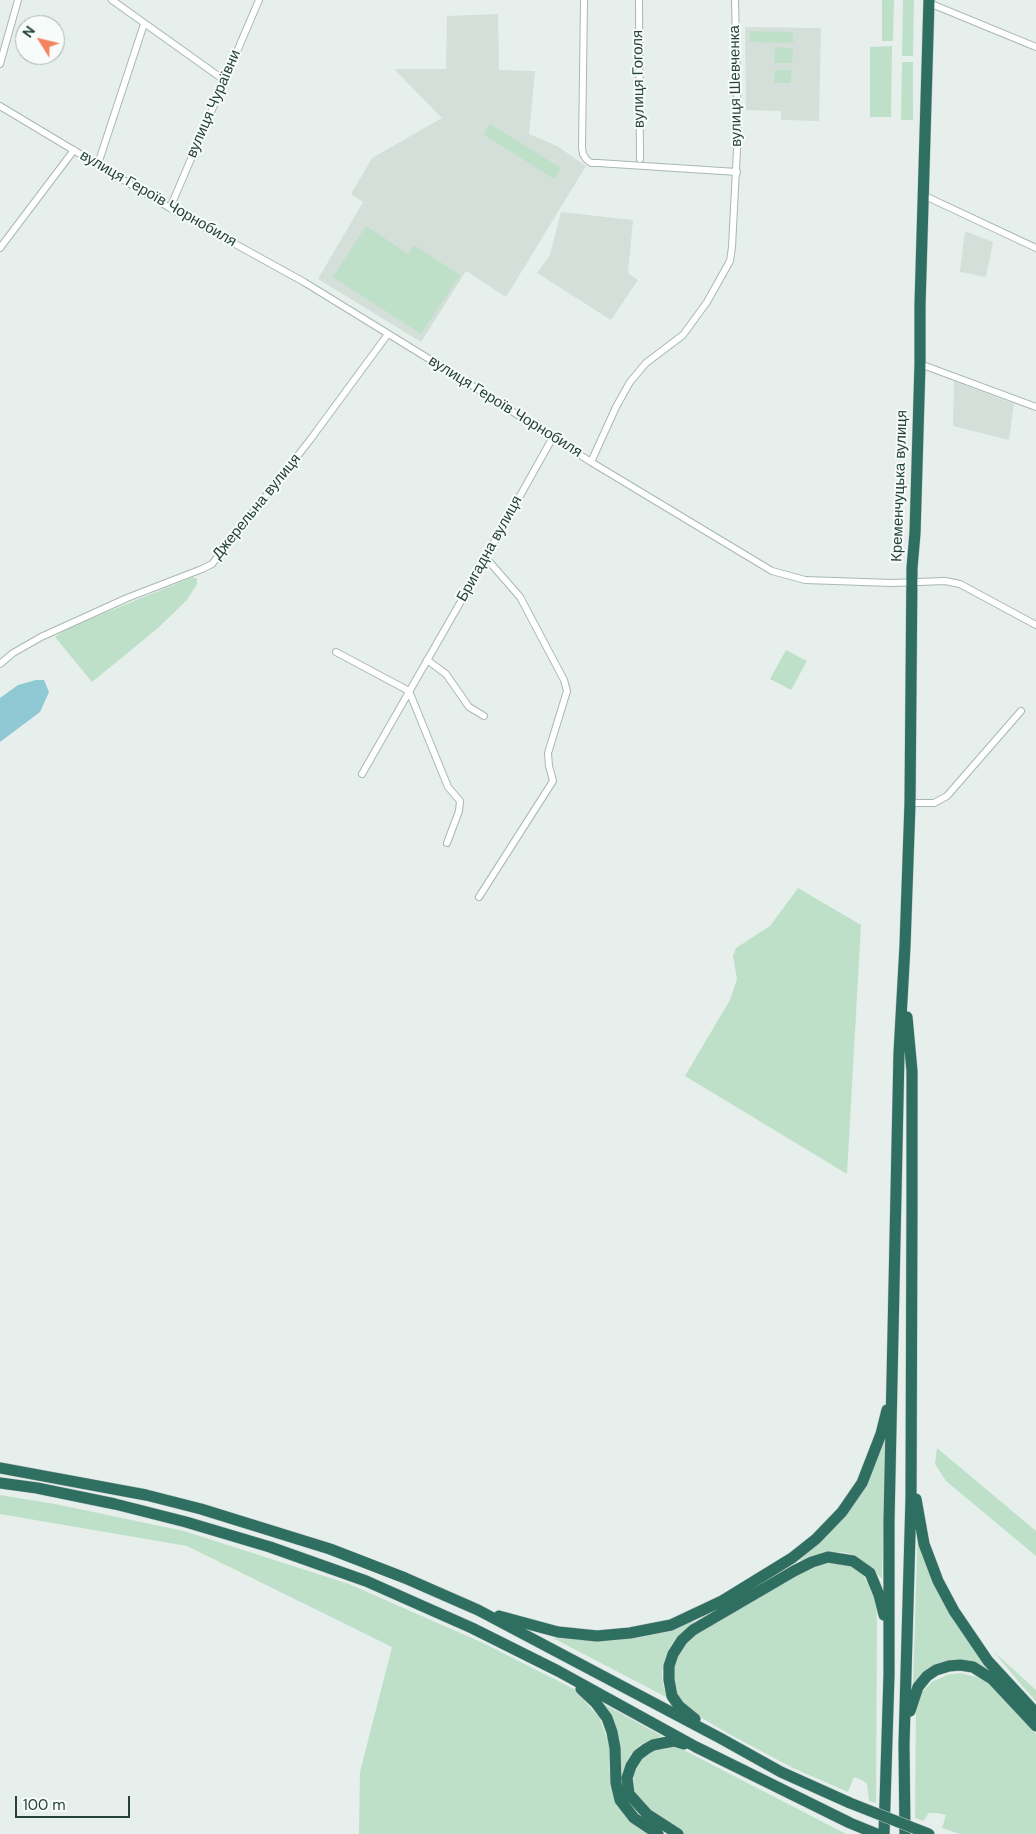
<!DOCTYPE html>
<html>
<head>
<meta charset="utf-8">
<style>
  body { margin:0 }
  #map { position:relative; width:1036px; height:1834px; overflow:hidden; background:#e6efeb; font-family:"DM Sans",sans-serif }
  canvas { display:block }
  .north { position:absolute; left:15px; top:15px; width:50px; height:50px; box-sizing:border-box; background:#f7fbf9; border:1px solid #a3b1ad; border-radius:50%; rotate:306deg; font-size:14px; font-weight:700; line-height:20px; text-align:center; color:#24423a }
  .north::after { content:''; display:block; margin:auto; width:18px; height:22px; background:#f4845f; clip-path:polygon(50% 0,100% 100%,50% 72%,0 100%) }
  .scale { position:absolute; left:15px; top:1796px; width:115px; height:22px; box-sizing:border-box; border:2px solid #24423a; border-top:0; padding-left:6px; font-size:15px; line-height:18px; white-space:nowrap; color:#24423a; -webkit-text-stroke:4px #f7fbf9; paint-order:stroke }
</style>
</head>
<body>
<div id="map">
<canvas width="1036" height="1834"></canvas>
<div class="north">N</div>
<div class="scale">100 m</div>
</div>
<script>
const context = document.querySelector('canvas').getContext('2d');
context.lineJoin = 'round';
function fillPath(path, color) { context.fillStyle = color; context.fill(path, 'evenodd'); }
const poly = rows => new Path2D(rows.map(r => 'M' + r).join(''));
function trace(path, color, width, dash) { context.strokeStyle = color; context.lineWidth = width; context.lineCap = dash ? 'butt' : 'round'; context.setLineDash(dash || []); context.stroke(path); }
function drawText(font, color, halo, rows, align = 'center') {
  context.font = font + ' "DM Sans",sans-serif'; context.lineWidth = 4; context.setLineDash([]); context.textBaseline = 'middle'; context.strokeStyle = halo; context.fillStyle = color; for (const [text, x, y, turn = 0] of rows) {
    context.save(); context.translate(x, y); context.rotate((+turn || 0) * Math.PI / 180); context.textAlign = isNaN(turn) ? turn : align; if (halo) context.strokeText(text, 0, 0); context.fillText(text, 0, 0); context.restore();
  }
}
fillPath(poly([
  [498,14,499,70,535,71,529,134,557,146,586,166,506,297,466,271,421,342,318,279,363,202,351,194,372,158,442,118,394,69,446,69,447,16],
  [745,27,821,28,819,121,781,120,781,111,746,110],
  [561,212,633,220,628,273,638,280,611,320,537,273,550,255],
  [965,231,993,242,986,277,960,272],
  [954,381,1014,404,1009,440,953,426]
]), '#d4dfda');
fillPath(poly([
  [882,0,894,0,893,41,882,41],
  [903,0,914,0,913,56,902,56],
  [750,31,793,32,793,43,749,42],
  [892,46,891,117,870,117,870,47],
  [775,47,793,48,792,63,774,63],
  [902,62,913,62,913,120,901,120],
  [775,70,791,70,791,83,774,83],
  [490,124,561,168,554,179,483,134],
  [366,226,408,254,414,245,460,275,421,334,333,277],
  [193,577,197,579,197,584,187,600,158,628,92,682,55,637,68,628],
  [786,650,807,661,791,690,770,679],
  [798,888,861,925,847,1174,685,1076,730,1000,737,979,733,956,736,948,770,926],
  [885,1438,882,1579,872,1568,851,1554,840,1552,823,1552,801,1561,799,1559,823,1538],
  [937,1448,1036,1531,1036,1556,946,1481,935,1464],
  [0,1495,55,1504,184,1531,349,1584,483,1643,574,1689,599,1717,610,1746,609,1769,613,1792,649,1834,359,1834,360,1772,392,1647,187,1546,0,1514],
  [918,1527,922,1548,995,1675,977,1665,927,1673,913,1684],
  [827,1562,853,1566,862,1574,869,1585,876,1601,877,1621,876,1803,869,1801,867,1784,862,1780,854,1777,848,1792,793,1768,729,1734,697,1715,683,1704,677,1695,673,1672,675,1660,681,1649,707,1625,802,1573],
  [692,1621,695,1622,679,1635,671,1645,665,1658,662,1672,663,1685,668,1698,553,1638,608,1641,642,1637,667,1630],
  [994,1652,1036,1690,1036,1701,1024,1688],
  [960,1673,977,1677,991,1685,1036,1734,1036,1834,960,1834,942,1828,946,1815,937,1813,929,1813,923,1821,915,1818,916,1707,922,1692,932,1682,947,1675],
  [602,1703,662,1736,640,1745,631,1754,622,1773,620,1753],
  [668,1746,680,1748,846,1834,684,1834,651,1813,636,1796,633,1786,634,1773,645,1753]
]), '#bfe0c8');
fillPath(poly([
  [36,680,44,680,49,692,40,712,0,742,0,698,18,685]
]), '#8ec9d4');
const street = poly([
  [112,0,224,80],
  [584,0,582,148,583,154,586,159,591,163,598,163,737,172],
  [639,0,640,159],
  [929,3,1036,47],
  [0,64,18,0],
  [0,106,170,208,304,282,460,378,591,462,772,571,805,580,892,583,945,581,960,584,1036,625],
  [98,164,144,24],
  [923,195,1036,248],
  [170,208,259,0],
  [0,248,74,150],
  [920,364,1036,407],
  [591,462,616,407,630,382,646,363,683,335,707,302,730,261,732,247,738,130,735,0],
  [336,652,409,691,448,787,460,801,459,811,447,843],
  [427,660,446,674,469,707,484,716],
  [0,664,13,653,41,637,127,598,202,569,212,564,310,440,388,334],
  [362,774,464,596,553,437],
  [910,803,934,803,947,796,1021,711],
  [479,897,553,781,549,766,548,753,567,691,564,680,520,597,486,558]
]);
const highway = poly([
  [0,1468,146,1495,201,1509,330,1549,405,1578,478,1610,720,1738,781,1772,850,1803],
  [0,1483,37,1488,115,1504,186,1522,270,1547,366,1581,472,1628,558,1671,696,1747,850,1823,877,1834],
  [916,1499,924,1544,938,1581,954,1611,988,1661,1036,1713],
  [499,1616,558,1632,597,1636,630,1633,671,1625,722,1601,792,1558,816,1539,842,1512,862,1483,881,1434,887,1410],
  [581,1689,596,1703,607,1718,612,1732,615,1748,616,1783,620,1800,634,1818,658,1834],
  [910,1711,918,1687,927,1676,936,1670,949,1666,960,1665,973,1667,992,1679,1036,1726],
  [695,1719,679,1706,672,1696,669,1680,669,1666,673,1654,682,1640,693,1630,794,1571,812,1562,828,1557,853,1561,870,1573,879,1595,884,1615],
  [678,1834,647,1814,629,1794,627,1778,631,1766,638,1755,646,1749,653,1745,663,1743,674,1741,684,1744],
  [884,1834,889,1675,889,1520,899,1053,905,946,910,803,912,568,915,533,920,364,920,305,929,0],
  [905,1834,904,1744,911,1498,912,1201,912,1071,907,1017]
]);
trace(street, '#a8b8b2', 8);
trace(highway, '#c2cac8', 12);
trace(street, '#fff', 6);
trace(highway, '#2f6f62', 11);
const highwayBridge = poly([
  [850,1803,929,1834]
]);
trace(highwayBridge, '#c2cac8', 12, []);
trace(highwayBridge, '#2f6f62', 11);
drawText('15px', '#24423a', '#f7fbf9', [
  ["вулиця Гоголя",639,79,-91],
  ["вулиця Шевченка",736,86,-91],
  ["вулиця Чураївни",214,104,-67],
  ["вулиця Героїв Чорнобиля",158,199,30],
  ["вулиця Героїв Чорнобиля",505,407,32],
  ["Кременчуцька вулиця",900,486,-88],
  ["Джерельна вулиця",257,507,-51],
  ["Бригадна вулиця",490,549,-61]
]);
</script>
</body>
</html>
